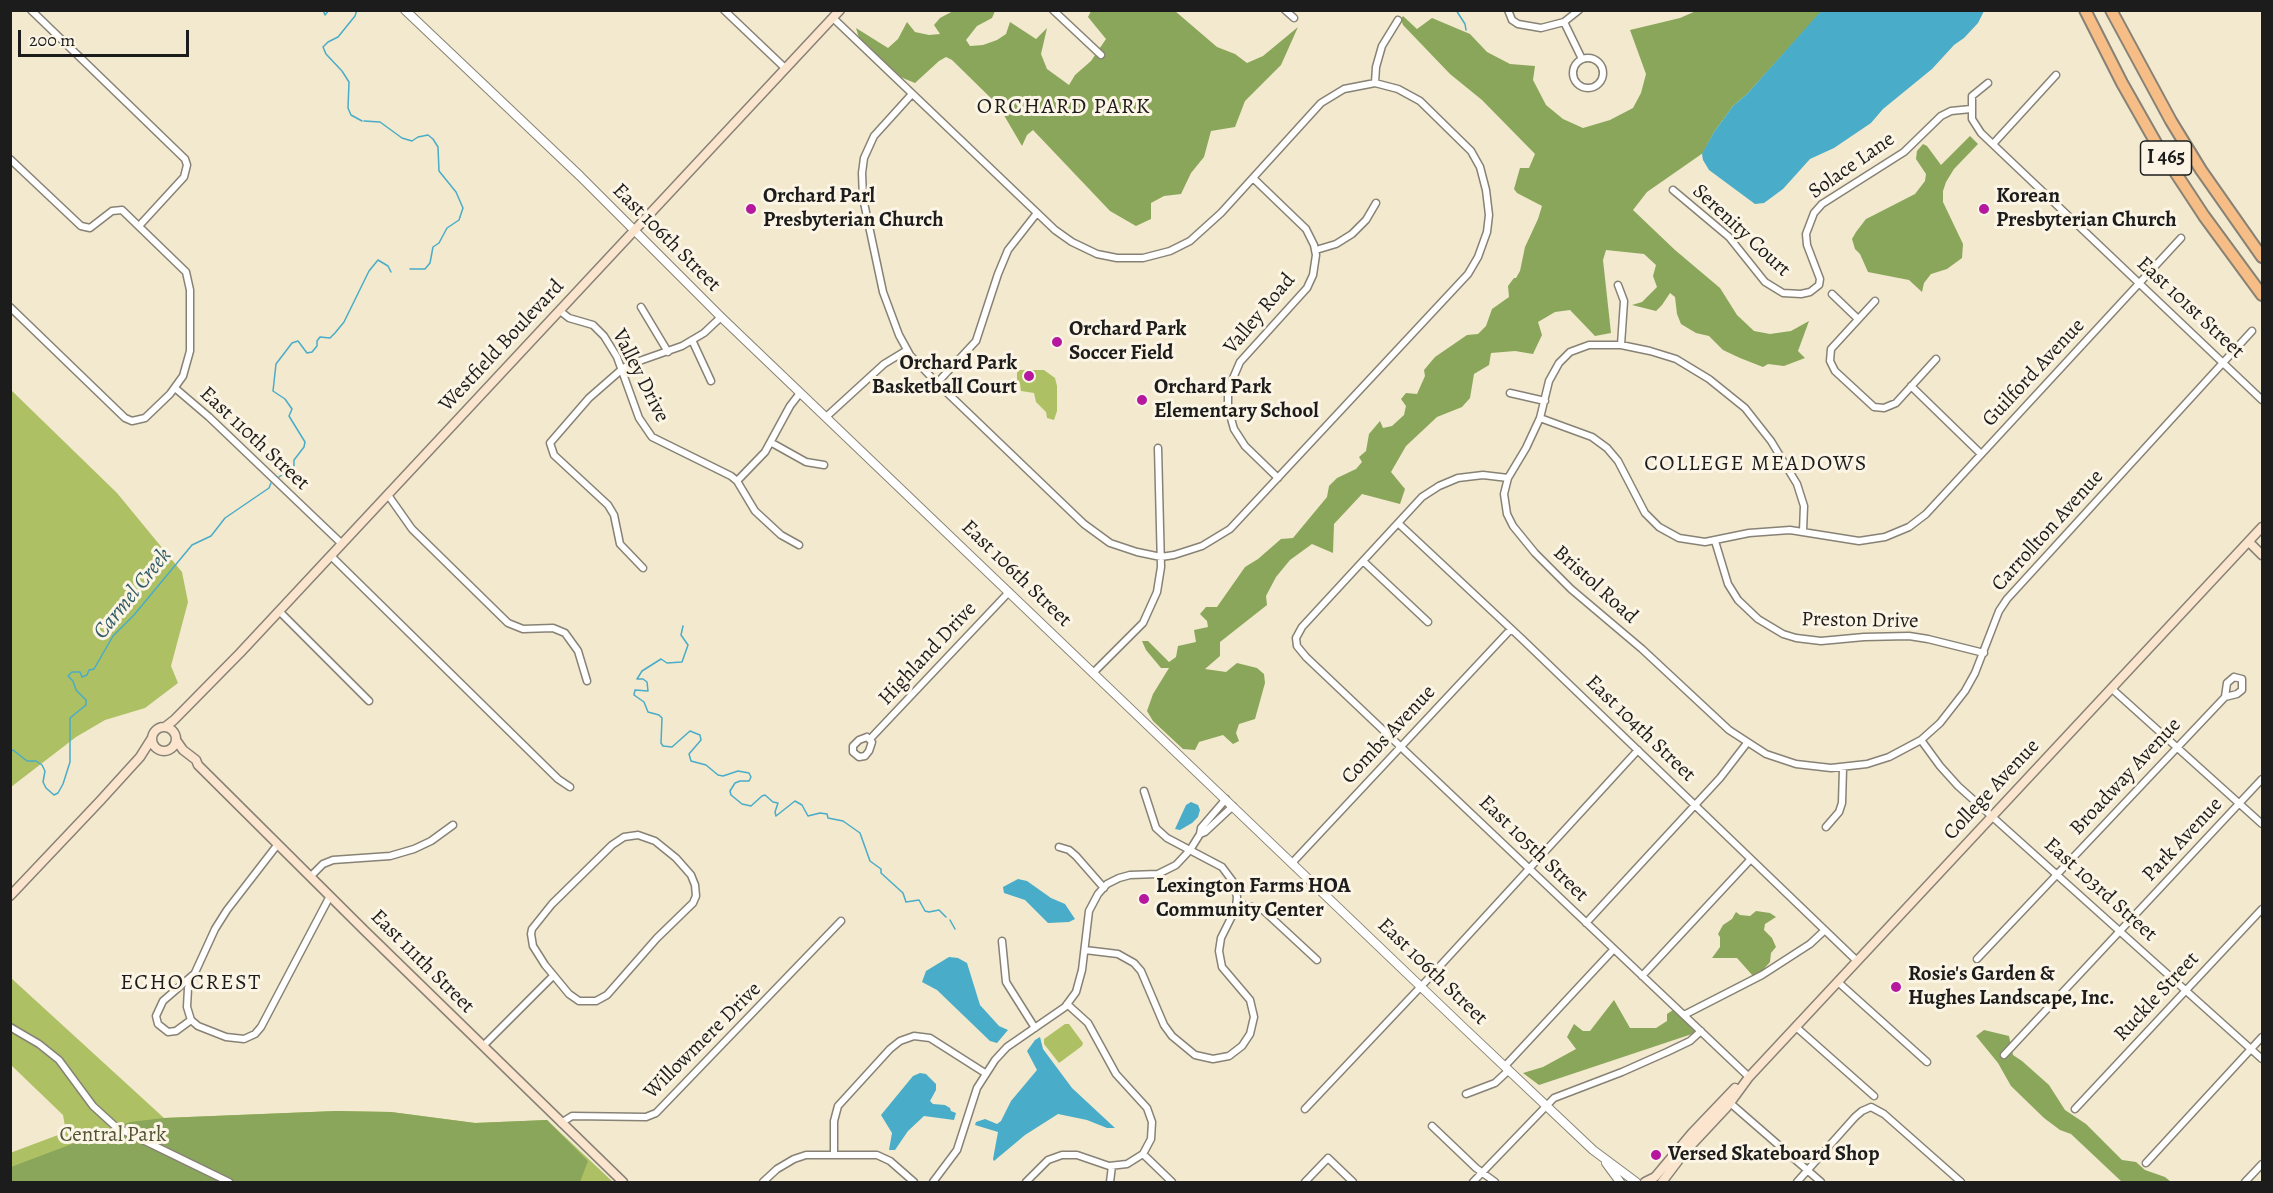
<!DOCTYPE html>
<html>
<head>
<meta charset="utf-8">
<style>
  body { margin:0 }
  #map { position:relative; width:2273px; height:1193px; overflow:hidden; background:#f2e9ce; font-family:Alegreya,serif }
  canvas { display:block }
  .frame { position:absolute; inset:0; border:12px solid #1c1c1c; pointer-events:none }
  .scale { position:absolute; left:18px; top:30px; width:171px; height:27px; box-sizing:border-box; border:3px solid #1c1c1c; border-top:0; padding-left:8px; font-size:18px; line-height:21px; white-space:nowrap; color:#1c1c1c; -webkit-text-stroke:4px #fcf5e5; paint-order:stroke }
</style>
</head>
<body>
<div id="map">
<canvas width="2273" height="1193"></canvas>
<div class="frame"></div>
<div class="scale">200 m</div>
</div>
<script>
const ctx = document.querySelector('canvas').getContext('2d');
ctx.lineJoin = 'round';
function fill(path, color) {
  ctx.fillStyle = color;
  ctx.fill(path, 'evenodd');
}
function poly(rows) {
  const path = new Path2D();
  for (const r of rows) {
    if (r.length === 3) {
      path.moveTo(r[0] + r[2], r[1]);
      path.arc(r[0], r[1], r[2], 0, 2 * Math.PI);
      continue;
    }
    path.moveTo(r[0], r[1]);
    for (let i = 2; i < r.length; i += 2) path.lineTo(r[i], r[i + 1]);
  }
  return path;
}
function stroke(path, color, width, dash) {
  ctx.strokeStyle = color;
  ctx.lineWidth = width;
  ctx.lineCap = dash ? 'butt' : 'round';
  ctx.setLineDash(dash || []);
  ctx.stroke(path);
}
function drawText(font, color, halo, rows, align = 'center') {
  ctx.font = font + ' Alegreya,serif';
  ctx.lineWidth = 6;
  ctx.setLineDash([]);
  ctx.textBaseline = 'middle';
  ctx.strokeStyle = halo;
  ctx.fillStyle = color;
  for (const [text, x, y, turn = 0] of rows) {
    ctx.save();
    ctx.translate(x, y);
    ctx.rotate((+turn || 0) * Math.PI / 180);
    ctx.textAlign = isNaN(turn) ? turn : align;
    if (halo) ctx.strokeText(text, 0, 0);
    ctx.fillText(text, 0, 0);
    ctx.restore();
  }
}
const green = poly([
  [1017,370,1044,370,1055,378,1057,386,1057,411,1054,420,1047,418,1046,412,1036,402,1034,393,1021,391,1020,384,1017,383],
  [11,390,117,493,182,572,188,602,171,666,178,683,145,708,105,720,76,737,11,787],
  [11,978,164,1118,336,1111,391,1112,475,1123,547,1120,613,1182,11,1182,10,1153,66,1132,63,1115,11,1065],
  [1065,1024,1069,1024,1083,1043,1082,1046,1059,1063,1044,1044,1044,1039]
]);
const forest = poly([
  [955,10,995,11,992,18,977,26,966,40,970,46,983,45,997,40,1006,34,1010,22,1036,39,1047,28,1041,54,1047,69,1069,85,1075,75,1091,61,1106,39,1088,17,1091,11,1175,11,1217,47,1235,54,1247,63,1263,56,1298,27,1281,65,1245,101,1235,127,1211,131,1204,157,1191,173,1181,194,1164,196,1151,203,1151,219,1136,226,1110,211,1033,130,1027,135,1022,146,998,105,952,60,946,57,939,61,915,83,898,76,859,38,856,28,888,48,898,39,907,22,915,32,929,35,940,34,934,25,940,18],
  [1696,11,1822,11,1747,94,1733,106,1714,132,1703,153,1647,192,1633,210,1675,250,1720,288,1737,315,1754,331,1770,334,1791,331,1809,321,1798,351,1805,358,1784,366,1768,364,1763,367,1740,358,1723,350,1709,336,1696,333,1681,324,1677,314,1675,297,1670,293,1662,305,1656,311,1632,305,1642,302,1657,287,1653,276,1656,265,1644,254,1606,250,1603,260,1611,333,1595,336,1570,310,1555,312,1538,322,1542,335,1533,354,1515,351,1491,353,1489,365,1474,374,1470,398,1462,407,1437,417,1406,446,1391,472,1405,489,1400,504,1362,494,1334,524,1333,553,1312,544,1290,560,1276,577,1266,596,1267,605,1220,642,1220,656,1205,669,1226,672,1237,663,1257,668,1264,674,1265,683,1255,719,1239,724,1236,733,1239,741,1233,744,1223,735,1199,742,1195,750,1183,749,1153,721,1147,711,1153,694,1169,668,1161,668,1146,650,1142,641,1148,641,1169,662,1176,657,1178,646,1196,642,1194,630,1208,627,1207,621,1200,614,1206,607,1217,607,1245,567,1258,559,1281,539,1293,538,1327,497,1329,486,1337,478,1356,469,1362,462,1359,457,1366,451,1369,434,1380,421,1383,428,1392,426,1404,415,1406,406,1401,399,1406,393,1417,394,1425,376,1424,370,1435,357,1467,335,1478,334,1486,326,1492,309,1509,297,1508,286,1514,278,1516,278,1520,271,1525,247,1538,219,1542,206,1517,193,1514,189,1520,168,1529,168,1535,154,1482,100,1450,74,1403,25,1401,19,1403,16,1417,29,1432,18,1470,34,1487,52,1510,64,1535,66,1533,80,1546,105,1563,119,1583,128,1610,120,1633,108,1641,93,1646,74,1630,30,1680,18],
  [1970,136,1978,144,1954,169,1946,182,1943,191,1943,202,1963,244,1962,258,1947,269,1931,274,1924,283,1922,292,1909,280,1868,272,1860,254,1855,249,1852,239,1856,232,1866,219,1874,215,1915,194,1925,181,1926,174,1916,159,1917,151,1923,144,1927,146,1941,165],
  [1756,911,1770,913,1776,917,1765,924,1764,930,1772,938,1776,947,1771,953,1770,962,1763,970,1753,976,1737,958,1712,958,1720,947,1720,937,1718,934,1723,925,1732,919,1736,912,1740,915,1750,916],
  [1614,1000,1630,1028,1656,1028,1667,1021,1667,1014,1673,1010,1698,1032,1539,1085,1523,1073,1543,1067,1576,1049,1567,1037,1574,1024,1583,1031,1590,1031],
  [1984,1030,2009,1036,2013,1055,2022,1061,2049,1085,2065,1110,2086,1124,2122,1160,2136,1162,2145,1170,2165,1177,2171,1182,2122,1182,2071,1134,2060,1130,2044,1118,2011,1086,1998,1063,1976,1036],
  [336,1111,391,1112,475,1123,547,1120,588,1161,580,1182,11,1182,11,1167,130,1122,164,1118]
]);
const water = poly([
  [1822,10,1984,11,1978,23,1964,38,1954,45,1932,69,1883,109,1871,123,1834,148,1810,159,1783,189,1764,203,1755,204,1709,170,1703,160,1702,154,1714,132,1733,106,1747,94],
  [1191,802,1198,805,1200,810,1198,817,1192,823,1180,830,1175,829,1186,805],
  [1018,879,1027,881,1051,898,1065,904,1075,919,1069,922,1048,923,1025,900,1004,893,1003,887],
  [949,957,958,958,967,963,980,1005,999,1026,1008,1030,997,1043,990,1041,937,990,922,982,926,971],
  [1040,1037,1043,1049,1072,1088,1115,1128,1107,1128,1087,1120,1058,1114,1025,1135,994,1161,993,1159,998,1132,975,1125,976,1122,985,1119,997,1124,1001,1121,1011,1101,1037,1070,1027,1051,1035,1040],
  [920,1073,926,1074,936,1084,936,1090,930,1101,933,1104,945,1105,950,1108,951,1111,956,1113,954,1120,924,1116,908,1131,895,1150,889,1150,892,1133,881,1115,913,1076]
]);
const stream = poly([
  [323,10,325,15,329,10],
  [1456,10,1465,24,1466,30],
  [341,70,326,54,323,47,328,42,338,37,355,16,357,10],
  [342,71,349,82,348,108,351,115,362,121],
  [364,121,380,122,402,138,412,141,418,137,428,135,433,139,438,147,439,171,456,192,463,208,459,220,447,228,439,243,433,247,430,263,425,269,410,269],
  [279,477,294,466,294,460,304,447,305,442,289,416,292,409,285,399,273,391,276,364,292,343,298,341,307,353,312,352,317,346,317,341,320,337,330,338,335,333,344,322,369,271,378,260,388,266,391,272],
  [683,626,681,635,688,645,682,662,667,663,661,659,642,671,637,679,643,679,647,682,648,691,635,690,634,695,644,702,648,712,659,715,662,718,661,743,663,746,672,747,690,731,700,735,701,740,689,754,691,761,706,765,718,775,723,776,738,771,749,773,751,777,749,781,740,781,735,783,730,791,731,795,742,804,751,806,762,796,765,795,773,802,778,803,775,812,776,816,795,801,802,805,808,816,820,813,827,814,828,818,843,821,860,833,870,861,881,869,881,873,903,893,906,902,919,900,925,911,929,912,939,910,946,917],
  [10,751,13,750,27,761,36,761,42,765,45,771,43,782,46,788,54,795,58,793,63,784,70,762,70,718,86,705,86,700,76,690,73,681,68,676,72,672,80,672,82,677,87,675,89,670,94,669,113,636,134,615,192,545,211,536,225,518,269,488,271,483],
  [950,920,955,929]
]);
const minor = poly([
  [31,10,185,159,187,165,184,177,139,226],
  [724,10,786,69],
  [1053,10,1101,55],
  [1285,10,1294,18],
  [1508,10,1512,20,1518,24,1541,28,1564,22,1579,10],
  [833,18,1055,230,1072,242,1097,254,1117,258,1143,258,1170,251,1190,241,1221,213,1321,103,1344,89,1375,83,1398,89,1420,101,1471,151,1480,167,1486,190,1489,215,1487,232,1478,257,1468,274,1230,529,1202,546,1174,555,1161,557,1137,552,1110,543,1084,524,937,383,910,355,899,335,883,292,863,198,862,173,864,158,874,136,912,94],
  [1564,22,1582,59],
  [1588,73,15],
  [1375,83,1376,67,1382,46,1398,20],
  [1988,83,1972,96,1972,119,1981,133,2262,400],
  [1993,144,2056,75],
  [10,159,81,226,90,228,112,211,122,210,186,272,190,290,190,351,183,376,170,394,145,418,132,421,125,418,10,307],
  [1253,178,1306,229,1314,245,1316,255,1313,275,1307,288,1240,362,1228,390,1228,408,1234,429,1245,446,1278,478],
  [1673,190,1729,237,1765,282,1783,293,1801,294,1810,292,1819,285,1820,279,1807,245,1806,234,1814,213,1822,204,1904,152,1941,116,1951,111,1971,109],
  [1316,250,1336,244,1352,234,1366,220,1376,203],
  [1618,285,1624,301,1621,345],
  [1832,294,1858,319],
  [1875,301,1831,349,1830,361,1835,371,1874,407,1884,408,1896,403,1936,359],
  [641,307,668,352],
  [560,311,569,318,593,325,604,336,617,357,639,418,652,437,731,476,737,481,755,511,781,535,799,545],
  [692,340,711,381],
  [937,383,976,341,998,274,1008,250,1037,213],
  [1911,386,1981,454],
  [175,388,209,417,342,544],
  [1510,393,1545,401],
  [826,417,884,364,907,350],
  [1540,418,1592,437,1607,448,1618,461,1645,513,1659,527,1679,538,1705,542,1749,533,1790,530,1859,541,1885,537,1909,527,1926,514,2181,238],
  [772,443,806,462,824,465],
  [1508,478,1483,475,1458,478,1439,486,1422,497,1302,627,1296,638,1297,646,1306,657,1749,1077],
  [737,481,765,452,790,406,800,393],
  [388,495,412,529,508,623,523,629,553,628,565,633,578,651,587,681],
  [1398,523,1522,639,1857,961],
  [1803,531,1804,506,1797,484,1771,441,1745,408,1709,379,1676,359,1650,351,1621,345,1589,345,1570,352,1559,363,1549,381,1540,418,1526,448,1508,478,1504,494,1507,514,1513,526,1535,553,1571,589,1642,649,1729,730,1766,754,1796,764,1831,768,1867,764,1889,757,1921,740,1940,723,1965,691,1975,673,1999,611,2007,599,2252,331],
  [1715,541,1728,584,1738,600,1758,619,1783,634,1796,638,1821,641,1864,637,1909,636,1928,639,1984,653],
  [331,556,558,779,570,787],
  [1363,561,1428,622],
  [643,568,620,544,614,515,608,505,554,455,550,443,589,398,621,370,628,365,682,346,704,333,721,317],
  [279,611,369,701],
  [1093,673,1143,623,1157,592,1161,567,1158,448],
  [2234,677,2242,679,2242,690,2237,694,2225,697,2227,683,2234,677],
  [2111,688,2262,824],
  [867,737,872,742,869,751,865,756,859,757,853,752,853,746,859,740,867,737],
  [870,739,1009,592],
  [1921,740,1940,766,1958,786,2262,1059],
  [1826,827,1839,812,1842,803,1843,768],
  [1200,834,1205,832,1233,806],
  [638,835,655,841,676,858,691,875,695,885,696,896,693,903,657,938,607,995,596,1001,579,1001,569,994,545,965,533,946,531,934,532,929,552,904,612,845,624,837,638,835],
  [1059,847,1069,850,1076,856,1104,888],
  [1292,863,1511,629],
  [311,876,323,864,333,860,390,856,414,849,431,841,453,825],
  [1237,903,1263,910,1317,960],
  [1586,923,1720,778,1747,743],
  [1002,941,1006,982,1035,1028],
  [1085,950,1118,954,1134,963,1141,971,1164,1025,1172,1036,1195,1055,1213,1059,1229,1056,1242,1046,1250,1034,1254,1017,1250,1000,1222,967,1219,951,1221,938,1236,908,1237,897,1234,883,1222,867,1167,838,1156,828,1144,791],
  [1977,959,2225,697],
  [1642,976,1750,860],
  [1838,982,1927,1062],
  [1684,1015,1762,975,1810,944,1825,930],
  [191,1020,198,1026,226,1037,244,1039,255,1034,261,1027,330,896],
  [191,1020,187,1007,188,988,215,929,227,910,278,844],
  [191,1020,176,1031,168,1032,158,1024,156,1016,163,1001,193,975],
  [10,1027,39,1044,59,1060,93,1106,116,1127,229,1182],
  [1796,1027,1874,1096],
  [483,1046,553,976],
  [2004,1055,2262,779],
  [1505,1066,1614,949],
  [1466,1094,1495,1083,1509,1070],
  [1729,1102,1821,1182],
  [1305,1109,1428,979,1638,750],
  [2075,1109,2262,909],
  [561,1123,572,1116,646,1117,656,1113,841,921],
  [1432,1126,1476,1168,1495,1182],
  [1143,1154,1172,1182],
  [834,1155,834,1121,838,1106,890,1049,900,1041,914,1036,930,1038,985,1073],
  [2146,1163,2262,1037],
  [763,1182,777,1169,794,1159,806,1155,877,1155,890,1161,914,1182],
  [933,1182,957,1150,977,1088,995,1060,1007,1047,1065,1007,1076,992,1082,970,1089,911,1098,894,1107,884,1119,878,1130,875,1158,874,1176,865,1190,850,1200,834,1201,828,1226,799],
  [1026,1182,1048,1160,1062,1155,1077,1155,1109,1166,1127,1164,1143,1154,1151,1139,1152,1122,1147,1108,1116,1074,1088,1023,1067,1004],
  [1110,1182,1112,1166],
  [1305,1182,1328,1158,1353,1182],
  [1473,1182,1554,1098,1622,1072,1667,1052,1690,1041,1701,1031],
  [1797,1182,1855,1117,1862,1111,1871,1107,1884,1114,1961,1182],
  [2245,1182,2262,1164]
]);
const tertiary = poly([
  [405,10,580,176,721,317,1464,1028,1593,1150,1636,1182],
  [1606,1163,1620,1182]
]);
const secondary = poly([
  [2249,542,2262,555],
  [165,727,174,720,240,653,840,10],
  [164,739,12],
  [176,740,183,750,196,760,198,765,364,930,623,1182],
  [10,896,100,801,140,757,152,738],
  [1645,1182,1655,1177,1692,1133,1735,1088],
  [1662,1182,1684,1153,1727,1107,1749,1077,2262,527]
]);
const motorway = poly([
  [2085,10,2122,83,2156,143,2204,216,2262,295],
  [2111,10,2171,121,2201,170,2262,257]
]);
const markers = [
  [751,209,6,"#b5179e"],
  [1984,209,6,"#b5179e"],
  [1057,342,6,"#b5179e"],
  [1029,376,6,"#b5179e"],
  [1142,400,6,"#b5179e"],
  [1144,899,6,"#b5179e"],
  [1896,987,6,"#b5179e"],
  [1656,1155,6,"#b5179e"]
];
const shields = [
  [2166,158,51]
];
const shieldNames = [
  ["I 465",2166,158]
];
const streetNames = [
  ["Solace Lane",1852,166,-35],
  ["Serenity Court",1741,231,43],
  ["East 106th Street",666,238,45],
  ["East 101st Street",2190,308,43],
  ["Valley Road",1260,314,-50],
  ["Westfield Boulevard",502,346,-47],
  ["Guilford Avenue",2034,373,-47],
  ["Valley Drive",640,376,63],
  ["East 110th Street",254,439,43],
  ["Carrollton Avenue",2048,531,-48],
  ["East 106th Street",1016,574,44],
  ["Bristol Road",1595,585,42],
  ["Preston Drive",1860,621,1],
  ["Highland Drive",928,654,-47],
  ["East 104th Street",1640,729,44],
  ["Combs Avenue",1389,735,-47],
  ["Broadway Avenue",2126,777,-47],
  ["College Avenue",1992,790,-47],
  ["Park Avenue",2183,840,-47],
  ["East 105th Street",1533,849,44],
  ["East 103rd Street",2100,890,42],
  ["East 111th Street",422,962,45],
  ["East 106th Street",1432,972,44],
  ["Ruckle Street",2157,997,-47],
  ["Willowmere Drive",703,1041,-45]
];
const poiNames = [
  ["Orchard Parl",763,197],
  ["Presbyterian Church",763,221],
  ["Korean",1996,197],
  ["Presbyterian Church",1996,221],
  ["Orchard Park",1069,330],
  ["Soccer Field",1069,354],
  ["Orchard Park",1017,364,"right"],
  ["Basketball Court",1017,388,"right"],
  ["Orchard Park",1154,388],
  ["Elementary School",1154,412],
  ["Lexington Farms HOA",1156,887],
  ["Community Center",1156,911],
  ["Rosie's Garden &",1908,975],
  ["Hughes Landscape, Inc.",1908,999],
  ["Versed Skateboard Shop",1668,1155]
];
const parkNames = [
  ["Central Park",113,1136]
];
const neighbourhoodNames = [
  ["ORCHARD PARK",1064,108],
  ["COLLEGE MEADOWS",1756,465],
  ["ECHO CREST",191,984]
];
const waterNames = [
  ["Carmel Creek",133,594,-51]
];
fill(green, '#aec064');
fill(forest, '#8aa65a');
fill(water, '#49acc8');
stroke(stream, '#49acc8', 1.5);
stroke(minor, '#878275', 9);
stroke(tertiary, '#878275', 10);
stroke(secondary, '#878275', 11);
stroke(motorway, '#878275', 14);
stroke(minor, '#fff', 6);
stroke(tertiary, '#fff', 8);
stroke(secondary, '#fbe5cf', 8);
stroke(motorway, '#f6be86', 10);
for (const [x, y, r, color] of markers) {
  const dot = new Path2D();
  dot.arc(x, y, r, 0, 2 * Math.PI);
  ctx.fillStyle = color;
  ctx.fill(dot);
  stroke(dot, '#fcf5e5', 2);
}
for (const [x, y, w] of shields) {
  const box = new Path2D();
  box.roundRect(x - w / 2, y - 17, w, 34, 4.5);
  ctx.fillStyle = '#fcf5e5';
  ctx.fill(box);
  stroke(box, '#1c1c1c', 1.5);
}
drawText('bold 20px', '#1c1c1c', null, shieldNames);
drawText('21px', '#1c1c1c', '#fcf5e5', streetNames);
drawText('bold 21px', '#1c1c1c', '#fcf5e5', poiNames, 'left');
drawText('21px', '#4f5535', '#fcf5e5', parkNames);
ctx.letterSpacing = '1.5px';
drawText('22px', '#1c1c1c', '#fcf5e5', neighbourhoodNames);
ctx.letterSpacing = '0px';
drawText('italic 22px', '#305d69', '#fcf5e5', waterNames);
</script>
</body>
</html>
